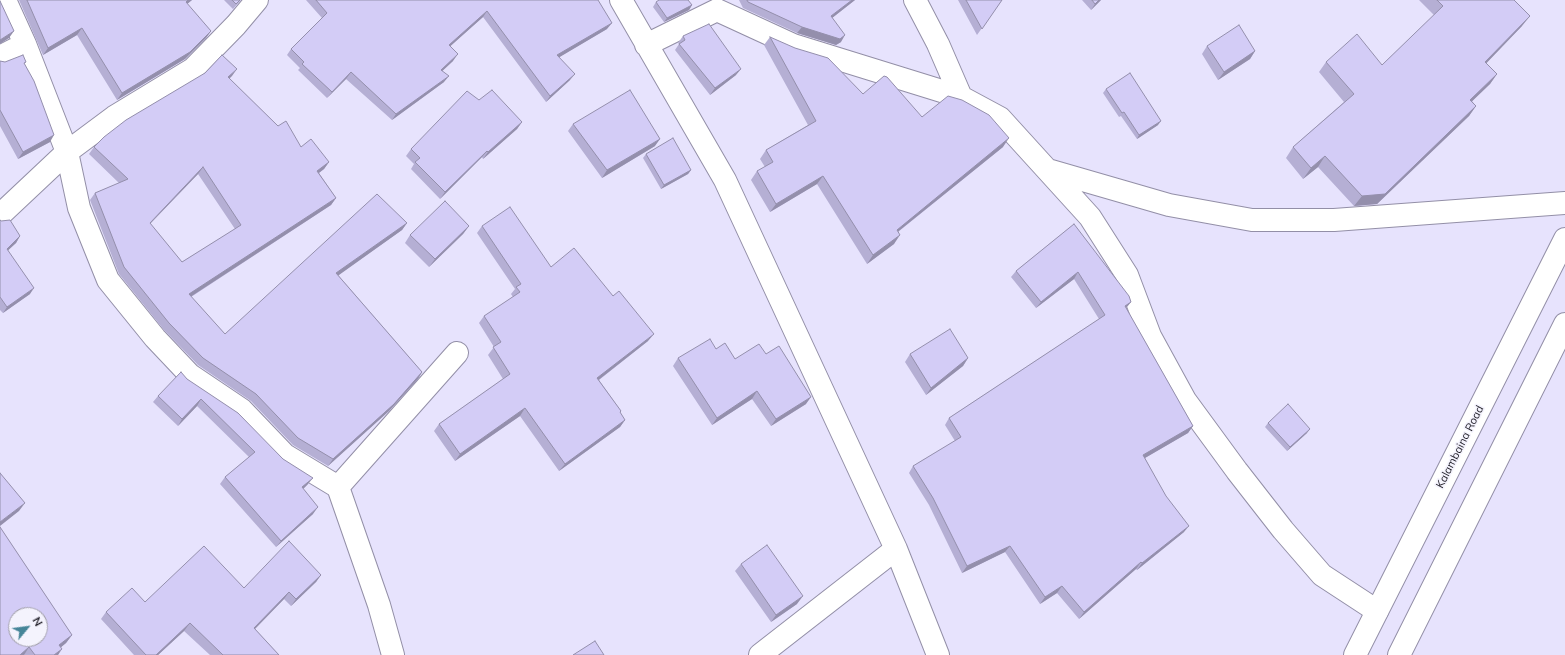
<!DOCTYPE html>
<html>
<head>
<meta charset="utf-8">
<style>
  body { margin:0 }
  #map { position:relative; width:1565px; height:655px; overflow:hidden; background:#e7e3fd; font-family:Mulish,sans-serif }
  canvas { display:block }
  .north { position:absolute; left:8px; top:607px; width:40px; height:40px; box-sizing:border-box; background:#f4f3fd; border:1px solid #9f9da7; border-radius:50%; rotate:61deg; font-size:11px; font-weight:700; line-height:16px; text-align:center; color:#1f1d26 }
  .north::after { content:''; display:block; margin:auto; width:14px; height:18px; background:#458598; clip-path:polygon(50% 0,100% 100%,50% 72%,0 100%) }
</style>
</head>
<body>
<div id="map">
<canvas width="1565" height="655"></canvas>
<div class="north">N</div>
</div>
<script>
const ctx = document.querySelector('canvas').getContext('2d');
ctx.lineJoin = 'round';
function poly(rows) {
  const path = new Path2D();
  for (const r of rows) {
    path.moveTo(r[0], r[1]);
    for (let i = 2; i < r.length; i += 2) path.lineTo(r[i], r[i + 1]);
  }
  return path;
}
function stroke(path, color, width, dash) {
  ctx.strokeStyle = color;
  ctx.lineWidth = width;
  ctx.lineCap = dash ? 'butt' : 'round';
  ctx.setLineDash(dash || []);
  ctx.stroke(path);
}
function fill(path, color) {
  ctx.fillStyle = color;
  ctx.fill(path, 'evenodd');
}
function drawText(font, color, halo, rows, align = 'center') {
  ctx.font = font + ' Mulish,sans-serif';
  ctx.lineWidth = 3;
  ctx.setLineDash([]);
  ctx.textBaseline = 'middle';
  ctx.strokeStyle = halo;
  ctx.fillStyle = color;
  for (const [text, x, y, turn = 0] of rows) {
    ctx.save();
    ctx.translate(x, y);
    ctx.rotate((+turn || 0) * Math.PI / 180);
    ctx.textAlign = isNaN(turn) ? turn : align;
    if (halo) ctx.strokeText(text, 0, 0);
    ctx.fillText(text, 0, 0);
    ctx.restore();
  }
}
const minor = poly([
  [5,0,25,44,67,152,79,208,108,280,155,338,190,375,242,410,285,455,338,487,379,605,393,655],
  [621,0,725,180,896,549,938,655],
  [915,0,938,44,961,97],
  [646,45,717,10,793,45,961,97,1000,118,1090,217,1127,275,1150,336,1185,400,1237,471,1283,530,1322,575,1377,611],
  [0,57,25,44],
  [1048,170,1169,205,1252,220,1334,220,1565,203],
  [0,215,67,152,114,117,193,69,236,25,257,0],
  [338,487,457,353],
  [760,655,896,549]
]);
const major = poly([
  [1355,655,1565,239],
  [1399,655,1565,324]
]);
const wall = poly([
  [19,0,192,0,187,4,211,31,206,38,185,59,117,100,77,35,43,55],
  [224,0,241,0,233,9],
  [306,0,598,0,607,29,559,57,570,80,546,102,483,17,450,46,453,61,442,71,444,82,392,120,346,79,327,98,298,70,300,68,287,55,291,49,322,18],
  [739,0,855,0,832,18,841,42,836,45,797,33,743,8],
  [958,0,1002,0,977,35],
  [1082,0,1101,0,1091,10],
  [1419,0,1514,0,1522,26,1486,63,1497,74,1490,84,1472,101,1476,106,1469,116,1377,204,1354,206,1318,167,1303,179,1286,158,1293,147,1344,102,1319,72,1326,62,1382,65,1434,15],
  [656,2,692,5,689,10,664,22,653,7],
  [683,36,736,75,710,95,675,50,679,44,678,43],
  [770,37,863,94,1003,147,898,232,894,244,867,264,817,184,770,212,751,180,757,171,765,167,760,159,766,150,808,125,764,45],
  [1207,46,1255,51,1250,59,1218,80,1202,54],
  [0,61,5,62,26,62,24,64,50,142,18,159,0,126],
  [232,76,229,78,278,126,301,147,329,162,324,169,319,173,336,198,331,205,191,297,225,334,407,223,402,230,338,275,422,372,418,379,389,411,328,466,293,445,251,401,198,365,164,330,119,274,90,200,95,193,119,183,89,154,94,147],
  [198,174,235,229,182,262,150,224],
  [1106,89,1158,125,1137,139,1121,116,1119,117,1103,93],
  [479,100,522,122,517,129,483,159,482,157,440,199,411,169,414,164,406,156,411,149],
  [573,124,655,146,602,178,568,131],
  [646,154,691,170,688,174,661,189,643,158],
  [0,220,20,236,16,243,8,250,30,294,3,313,0,310],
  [1074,224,1131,302,1126,308,1193,426,1188,433,1145,458,1184,532,1137,570,1136,569,1079,619,1057,593,1040,604,1005,552,962,573,929,505,909,473,913,466,955,441,945,425,949,418,1099,319,1074,279,1036,308,1011,277,1016,271],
  [469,226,463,234,429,267,405,243,410,235],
  [482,226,551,267,648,341,599,380,621,411,620,413,625,420,620,427,559,471,520,416,455,461,434,431,439,424,503,379,488,355,494,347,479,323,484,316,513,297,511,294,515,289,477,233],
  [766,354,806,404,771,426,752,399,712,425,673,366,678,358,735,359],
  [910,354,968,358,963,366,926,395,905,362],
  [187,379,283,459,308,484,303,489,313,514,276,547,220,484,225,477,249,457,197,406,178,426,153,402,158,396],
  [1268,423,1307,433,1287,451,1265,427],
  [741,564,797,604,771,622,735,571],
  [321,575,316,582,291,606,284,599,255,629,279,655,210,655,184,631,158,655,134,655,101,619,106,612,145,602,244,588],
  [72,635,66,643,61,647,58,655,0,655]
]);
const shadedWall = poly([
  [188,0,192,0,181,9,186,2],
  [852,0,855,0,827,22,831,16],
  [1099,0,1101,0,1091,10,1095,4],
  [692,5,689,10,664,22,667,18],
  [487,11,483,17,445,51,449,45],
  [1530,16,1522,26,1478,72,1485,62],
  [612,23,607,29,553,61,557,55],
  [802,27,845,35,841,42,836,45,797,33],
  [82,28,77,35,43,55,48,48],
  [14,31,9,38,0,44,0,40],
  [211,31,206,38,185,59,117,100,122,93],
  [1255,51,1250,59,1218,80,1224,72],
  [458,54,453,61,437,76,441,70],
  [237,69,232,76,224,84,228,77],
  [741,69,736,75,710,95,715,88],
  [351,72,346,79,327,98,332,92],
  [575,74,570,80,546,102,550,96],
  [1497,74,1490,84,1463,110,1470,100],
  [449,76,444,82,392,120,396,114],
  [1476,106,1469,116,1377,204,1354,206,1362,196],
  [1161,121,1158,125,1137,139,1139,135],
  [522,122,517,129,483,159,488,152],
  [54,135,50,142,18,159,23,152],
  [1009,138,1003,147,890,238,897,230],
  [660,139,655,146,602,178,607,170],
  [487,151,482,157,440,199,445,192],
  [1325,156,1318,167,1303,179,1311,168],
  [329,162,324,169,312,178,317,171],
  [203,167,198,174,145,229,150,223],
  [691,170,688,174,661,189,664,185],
  [823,176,817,184,770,212,776,204],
  [336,198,331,205,184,301,189,294],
  [407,223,402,230,332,280,336,273],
  [469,226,463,234,429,267,435,259],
  [900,235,894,244,867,264,873,255],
  [20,236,16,243,2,256,7,249],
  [1078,272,1074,279,1036,308,1041,302],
  [34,288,30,294,3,313,7,307],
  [1131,302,1126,308,1125,306],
  [654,334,648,341,592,385,597,378],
  [968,358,963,366,926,395,931,388],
  [422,372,418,379,389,411,328,466,333,459],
  [757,391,752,399,712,425,717,418],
  [811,397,806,404,771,426,776,419],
  [201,399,197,406,178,426,182,419],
  [525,408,520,416,455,461,460,454],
  [625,420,620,427,559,471,565,464],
  [1193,426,1188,433,1138,462,1143,455],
  [1310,429,1307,433,1287,451,1290,447],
  [313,478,308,484,298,494,302,487],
  [25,503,19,511,0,526,0,522],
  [318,507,313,514,276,547,281,541],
  [1189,526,1184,532,1137,570,1142,563],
  [1010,546,1005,552,962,573,967,566],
  [1141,562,1136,569,1079,619,1084,612],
  [321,575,316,582,291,606,296,599],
  [1062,586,1057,593,1040,604,1045,597],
  [289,592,284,599,249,635,254,628],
  [803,596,797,604,771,622,776,615],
  [190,623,184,631,158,655,156,655],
  [72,635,66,643,53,654,59,645],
  [29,647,24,655,20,655],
  [62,649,58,655,54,655]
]);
const building = poly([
  [27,0,188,0,186,2,211,31,190,52,122,93,82,28,48,48,27,0],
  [232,0,240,0,236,4,232,0],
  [316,0,598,0,612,23,557,55,575,74,550,96,487,11,449,45,458,54,441,70,449,76,396,114,351,72,332,92,302,64,304,62,291,49,327,13,316,0],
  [659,0,688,0,692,5,667,18,656,2,659,0],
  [747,0,852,0,831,16,845,35,840,39,802,27,748,2,747,0],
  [966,0,1002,0,982,29,966,0],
  [1092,0,1099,0,1095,4,1092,0],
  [1437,0,1514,0,1530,16,1485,62,1497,74,1470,100,1476,106,1385,194,1362,196,1325,156,1311,168,1293,147,1354,94,1326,62,1357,34,1382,65,1443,6,1437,0],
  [0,1,14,31,0,40,0,1],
  [709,24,741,69,715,88,679,44,685,40,683,36,709,24],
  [1239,25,1255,51,1224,72,1207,46,1239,25],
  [770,37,795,48,828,58,863,94,884,76,887,77,922,117,948,96,962,100,989,115,1009,138,897,230,900,235,873,255,823,176,776,204,757,171,773,162,766,150,816,121,770,37],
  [23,55,26,62,24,63,34,81,54,135,23,152,0,110,0,61,5,62,23,55],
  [222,55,237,69,228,77,278,126,286,121,301,147,311,139,329,162,317,171,336,198,189,294,225,334,377,194,407,223,336,273,422,372,394,404,333,459,298,438,256,394,203,358,169,323,124,267,95,193,128,179,94,147,104,137,126,120,205,73,222,55],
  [203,167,241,225,182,262,150,223,203,167],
  [1130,73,1161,121,1139,135,1124,112,1122,113,1106,89,1130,73],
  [492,90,522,122,488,152,487,151,445,192,415,162,420,158,411,149,467,91,479,100,492,90],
  [630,90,660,139,607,170,573,124,630,90],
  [673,138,691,170,664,185,646,154,673,138],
  [445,201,469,226,435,259,410,235,445,201],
  [510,207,551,267,574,248,613,296,619,291,654,334,597,378,621,411,620,412,625,420,565,464,525,408,460,454,439,424,510,374,493,347,501,342,484,316,520,292,516,287,521,284,482,226,510,207],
  [0,220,1,221,10,220,20,236,7,249,34,288,7,307,0,297,0,220],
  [1074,224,1129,296,1131,302,1125,306,1193,426,1143,455,1166,496,1189,526,1142,563,1141,562,1084,612,1062,586,1045,597,1010,546,967,566,933,498,913,466,961,437,949,418,1105,315,1078,272,1041,302,1016,271,1074,224],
  [950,329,968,358,931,388,910,354,950,329],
  [710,339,716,349,725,343,735,359,759,344,766,354,779,346,811,397,776,419,757,391,717,418,678,358,710,339],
  [181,372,187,379,238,413,283,459,313,478,302,487,318,507,281,541,225,477,255,452,201,399,182,419,158,396,181,372],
  [1288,404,1310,429,1290,447,1268,423,1288,404],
  [0,473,25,503,0,522,0,473],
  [0,527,72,635,59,645,62,649,54,655,35,655,29,647,20,655,0,655,0,527],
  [16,615,40,615,40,639,16,639,16,615],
  [289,541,321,575,296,599,289,592,254,628,279,655,223,655,190,623,156,655,146,655,106,612,132,588,145,602,204,546,244,588,289,541],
  [767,545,803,596,776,615,741,564,767,545],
  [595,641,604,655,573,655,595,641]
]);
const streetNames = [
  ["Kalambaina Road",1460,447,-63]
];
stroke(minor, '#938fa7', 24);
stroke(major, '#938fa7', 24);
stroke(minor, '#fff', 22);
stroke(major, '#fff', 22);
fill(wall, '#b5afd4');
fill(shadedWall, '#948fac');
fill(building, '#d3ccf6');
stroke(building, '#948fac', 1);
drawText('11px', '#1f1d26', '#f4f3fd', streetNames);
</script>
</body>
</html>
